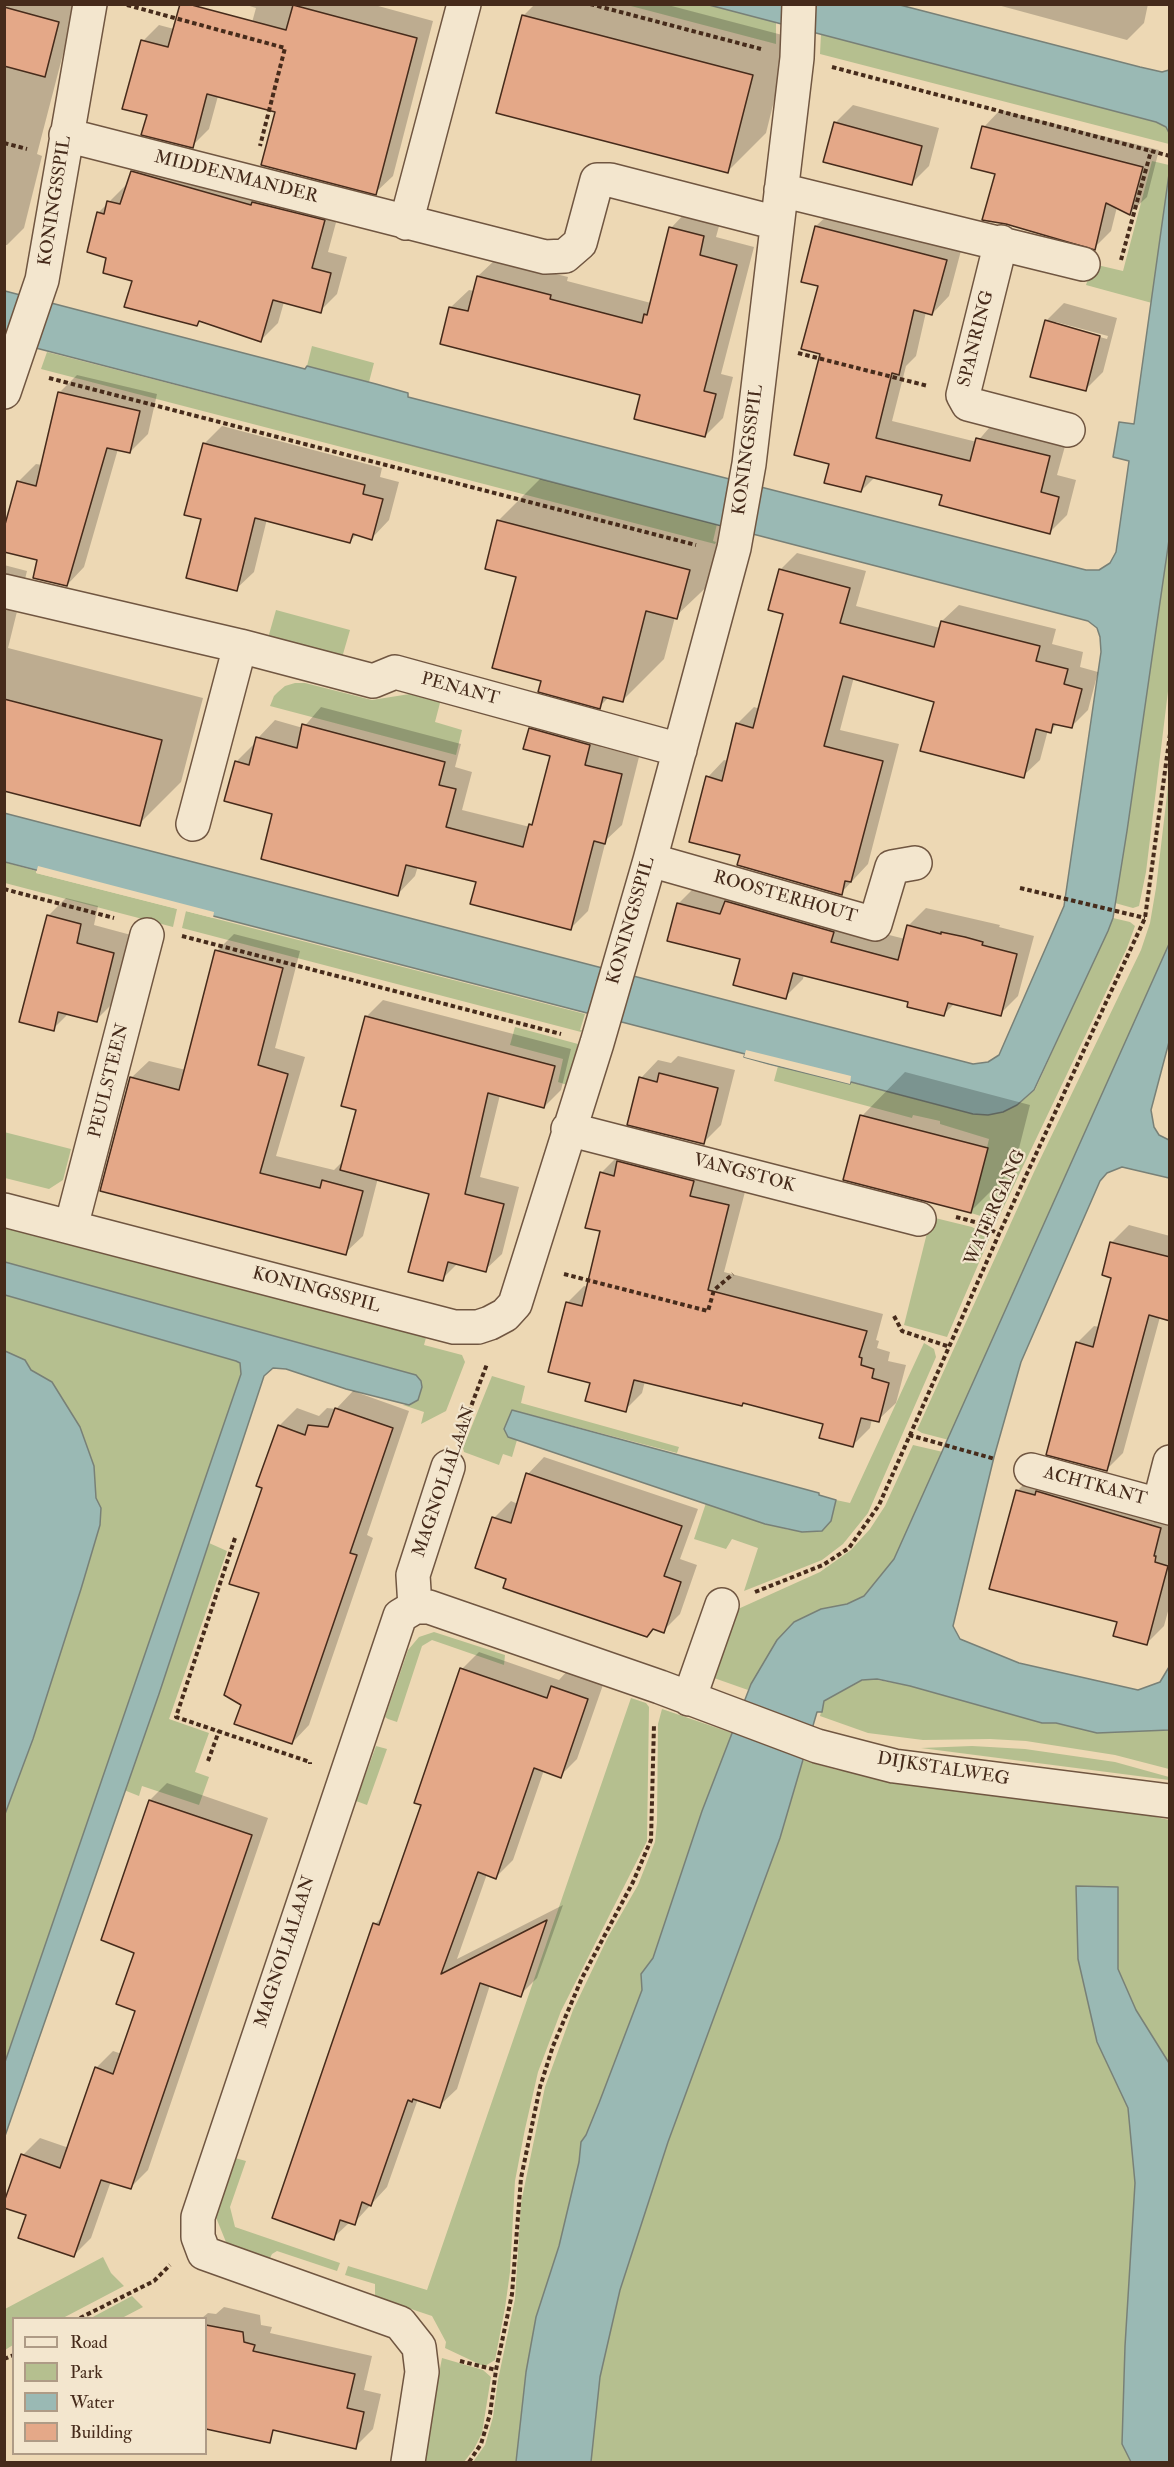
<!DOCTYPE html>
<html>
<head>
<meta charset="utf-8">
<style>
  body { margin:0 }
  #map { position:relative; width:1174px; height:2467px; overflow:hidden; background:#edd8b4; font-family:"IM FELL Double Pica",serif }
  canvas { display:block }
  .frame { position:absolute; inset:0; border:6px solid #462b1b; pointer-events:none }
  .legend { position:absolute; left:12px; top:2317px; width:195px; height:138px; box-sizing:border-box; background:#f3e6ce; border:2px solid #ae9b86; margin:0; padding:8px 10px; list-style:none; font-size:18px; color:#462b1b }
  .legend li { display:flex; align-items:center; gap:12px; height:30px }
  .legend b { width:30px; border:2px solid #ae9b86 }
</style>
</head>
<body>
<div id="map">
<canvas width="1174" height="2467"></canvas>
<div class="frame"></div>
<ul class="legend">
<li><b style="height:8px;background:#f3e6ce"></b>Road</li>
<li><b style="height:16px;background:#b5bf8f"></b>Park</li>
<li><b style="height:16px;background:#9ab9b4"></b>Water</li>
<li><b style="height:16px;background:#e4a888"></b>Building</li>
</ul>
</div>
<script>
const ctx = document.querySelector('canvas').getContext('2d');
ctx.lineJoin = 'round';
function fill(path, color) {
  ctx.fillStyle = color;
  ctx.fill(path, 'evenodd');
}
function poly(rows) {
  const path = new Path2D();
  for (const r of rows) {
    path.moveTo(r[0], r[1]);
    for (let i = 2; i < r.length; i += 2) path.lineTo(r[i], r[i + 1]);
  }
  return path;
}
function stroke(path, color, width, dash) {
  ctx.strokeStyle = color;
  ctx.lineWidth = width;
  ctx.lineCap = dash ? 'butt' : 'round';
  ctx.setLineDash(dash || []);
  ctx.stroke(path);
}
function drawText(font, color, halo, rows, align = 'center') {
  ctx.font = font + ' "IM FELL Double Pica",serif';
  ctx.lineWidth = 4.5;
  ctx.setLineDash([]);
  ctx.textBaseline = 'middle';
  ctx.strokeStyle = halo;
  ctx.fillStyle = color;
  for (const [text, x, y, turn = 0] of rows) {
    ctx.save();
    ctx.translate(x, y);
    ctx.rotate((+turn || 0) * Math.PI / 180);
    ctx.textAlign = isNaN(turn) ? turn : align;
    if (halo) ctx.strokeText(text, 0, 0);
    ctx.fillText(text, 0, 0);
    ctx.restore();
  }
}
const green = poly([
  [627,5,709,5,776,22,776,44],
  [821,34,1156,122,1166,127,1169,133,1169,144,820,54],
  [1152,161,1169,165,1169,174,1152,303,1086,285,1093,264,1123,271],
  [312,346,374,363,369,382,307,366],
  [47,352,717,524,713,541,716,542,715,544,41,369],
  [1169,533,1169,683,1146,872,1139,906,1133,908,1115,903],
  [276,610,350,630,341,661,268,638],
  [295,683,305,683,372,700,416,693,441,699,435,722,462,730,456,755,270,706,274,696,278,692,285,686],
  [1169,778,1169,944,949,1440,922,1433,917,1430,1034,1172,1141,950,1150,923,1156,888],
  [4,862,36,871,36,873,177,909,173,927,5,883],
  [186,911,585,1014,580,1030,582,1030,581,1032,182,928],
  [1113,918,1130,922,1135,926,1127,948,997,1221,971,1213,989,1139,940,1124,940,1121,913,1115,912,1118,774,1081,778,1066,849,1084,850,1082,973,1114,1017,1105,1035,1090],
  [515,1027,578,1044,567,1085,558,1082,563,1059,510,1045],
  [4,1132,71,1149,63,1180,49,1189,5,1178],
  [931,1217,972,1227,990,1237,947,1337,904,1325],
  [4,1226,427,1334,424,1345,462,1355,465,1362,446,1411,421,1424,424,1412,403,1405,408,1405,416,1375,5,1262],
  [5,1295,236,1361,240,1363,241,1374,5,2062,5,1814,33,1739,81,1589,100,1525,101,1508,96,1498,94,1466,80,1427,52,1382,31,1370,25,1360,5,1351],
  [924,1343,934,1349,936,1357,868,1513,843,1544,822,1560,744,1591,758,1548,732,1539,726,1549,694,1539,706,1503,789,1530,822,1531,831,1521,836,1500,850,1503],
  [492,1376,525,1386,521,1403,679,1447,677,1453,512,1410,508,1437,517,1440,512,1457,503,1454,499,1465,464,1452,463,1448],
  [913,1445,943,1452,894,1559,864,1596,847,1604,821,1609,751,1684,748,1690,714,1678,738,1609,820,1572,851,1550,870,1529,885,1506],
  [209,1543,227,1551,169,1719,209,1733,195,1772,209,1777,199,1805,142,1786,139,1796,124,1790,159,1694],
  [434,1632,505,1655,504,1665,432,1640,422,1646,397,1722,388,1719,385,1717,408,1650,419,1637],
  [867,1678,910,1686,1042,1723,1056,1723,1097,1733,1169,1730,1169,1769,1115,1755,1026,1741,990,1739,923,1740,868,1733,820,1716,824,1701],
  [631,1698,646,1703,649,1707,647,1841,561,2011,538,2072,525,2129,515,2181,510,2272,505,2308,495,2360,485,2366,481,2365,445,2348,446,2342,432,2316,375,2297,375,2284,345,2275,348,2266,427,2290],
  [662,1709,732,1733,702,1811,653,1958,641,1974,642,1990,599,2103,586,2135,581,2142,579,2162,559,2246,536,2317,526,2372,516,2462,473,2462,485,2445,493,2417,498,2380,515,2299,521,2203,545,2087,573,2010,608,1937,638,1885,655,1842,657,1822,658,1724],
  [376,1746,387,1749,367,1805,356,1801],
  [972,1746,1025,1749,1115,1762,1169,1777,1169,1780,921,1748],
  [802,1760,837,1770,1104,1805,1169,1820,1169,2063,1136,2010,1118,1969,1118,1887,1076,1886,1078,1959,1097,2042,1128,2108,1135,2183,1125,2346,1122,2444,1131,2462,591,2462,600,2377,620,2290,668,2142,780,1838],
  [235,2158,246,2161,230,2207,235,2227,340,2263,337,2271,277,2251,272,2254,269,2260,228,2247,215,2215],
  [103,2257,111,2273,124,2286,63,2318,14,2318,13,2345,5,2350,5,2309],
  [132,2296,143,2307,122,2318,91,2318],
  [442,2358,483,2370,491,2377,482,2433,474,2449,464,2462,422,2462]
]);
const water = poly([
  [709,5,900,5,1140,67,1162,72,1169,70,1169,133,1166,127,1156,122,709,5],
  [1169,174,1170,533,1127,831,1113,918,1108,931,1034,1090,1017,1105,1003,1112,988,1115,973,1114,851,1082,850,1084,769,1064,744,1057,745,1054,5,862,4,813,973,1064,988,1062,999,1055,1064,906,1101,652,1100,637,1097,628,1088,621,5,340,5,291,305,369,307,366,376,384,408,393,408,397,1086,570,1099,570,1110,563,1116,552,1129,461,1113,457,1119,422,1134,424,1169,174],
  [1169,944,1169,1042,1151,1110,1154,1127,1159,1135,1169,1140,1169,1178,1122,1167,1107,1173,1100,1181,1021,1362,994,1457,953,1626,960,1639,1019,1663,1138,1690,1160,1682,1169,1667,1169,1730,1097,1733,1056,1723,1042,1723,910,1686,877,1679,862,1680,824,1701,822,1712,817,1712,780,1838,668,2142,620,2290,600,2377,591,2462,516,2462,526,2372,536,2317,559,2246,579,2162,581,2142,586,2135,599,2103,642,1990,641,1974,653,1958,702,1811,751,1684,777,1640,794,1622,821,1609,847,1604,864,1596,894,1559,1169,944],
  [5,1262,416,1375,421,1381,422,1387,418,1400,409,1405,346,1389,286,1369,273,1368,264,1376,159,1694,5,2136,5,2062,241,1374,240,1363,236,1361,5,1295,5,1262],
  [5,1351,25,1360,31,1370,52,1382,80,1427,94,1466,96,1498,101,1508,100,1525,81,1589,33,1739,5,1814,5,1351],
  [512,1410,819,1493,819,1495,836,1500,831,1521,822,1531,802,1532,765,1524,508,1437,504,1429,512,1410],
  [1076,1886,1118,1887,1118,1969,1136,2010,1169,2063,1169,2462,1131,2462,1122,2444,1125,2346,1135,2183,1128,2108,1097,2042,1078,1959,1076,1886]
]);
const pier = poly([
  [38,866,214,912,213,918,36,873],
  [746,1050,851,1076,850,1084,744,1057]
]);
const shadow = poly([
  [4,4,76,4,37,154,42,156,24,228,7,245,4,245],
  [243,4,371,4,433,21,393,176,375,193,277,111,218,96,209,129,192,146,149,114,141,43,159,25,245,48,256,8],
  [535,4,664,4,790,37,766,133,728,171,523,16],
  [994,4,1148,4,1144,23,1127,40],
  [853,105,939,128,929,166,911,184,835,123],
  [1000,110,1159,150,1147,197,1130,213,1117,207,1111,231,1094,248,997,173,984,127],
  [149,155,341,204,328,252,347,257,337,294,320,311,284,302,278,323,261,340,201,320,197,324,134,280,108,257,98,213,126,185,128,186,132,172],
  [834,209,963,243,949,296,932,314,926,312,916,356,906,366,892,421,977,442,995,421,1067,439,1057,475,1076,480,1067,515,1050,532,944,494,875,477,861,491,831,463,822,353,820,285,803,280,816,226],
  [688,210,721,219,716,237,754,247,721,374,733,377,723,418,705,436,642,394,451,307,469,290,474,291,478,276,496,259,568,277,567,281,651,303,671,228],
  [1064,303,1117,318,1103,372,1085,390,1046,321],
  [1056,322,1108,336,1107,339,1056,325],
  [77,375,157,394,148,434,130,452,118,449,84,567,67,585,39,559,4,533,19,481,36,464,42,465,59,393],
  [222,426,382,468,380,477,399,482,389,520,372,538,357,534,350,541,267,519,254,572,236,589,203,518,204,444],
  [540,479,731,528,718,576,675,617,664,659,623,700,609,697,599,707,517,576,486,568,499,520],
  [797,553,866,571,856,606,940,628,942,621,959,605,1056,629,1052,644,1083,652,1080,667,1098,672,1088,710,1071,727,1058,723,1050,731,1048,730,1040,760,1023,776,935,701,854,677,840,730,899,744,868,864,841,893,742,854,708,777,724,760,729,761,737,724,754,707,760,709,785,613,780,570],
  [4,565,27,571,8,648,203,698,181,782,139,824,4,789],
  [321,707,461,744,455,767,472,772,462,810,530,827,534,821,552,755,530,729,548,711,607,727,601,747,639,757,622,825,606,840,588,911,571,928,478,881,418,866,415,876,398,894,274,813,236,762,254,744,256,745,258,738,275,720,303,728],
  [696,886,905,939,908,926,926,908,1000,925,999,927,1034,936,1018,996,1000,1014,955,1003,943,1015,910,1001,804,974,803,979,785,997,678,904],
  [66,898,98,906,94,925,131,935,114,1002,96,1020,69,1013,53,1029,48,916],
  [234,934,300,951,275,1048,305,1057,276,1156,334,1170,341,1163,343,1164,358,1108,366,1017,383,1000,571,1049,561,1090,544,1107,500,1095,480,1177,519,1187,502,1254,485,1270,458,1263,442,1279,431,1193,378,1178,363,1236,345,1253,131,1078,149,1061,186,1070,217,951],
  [678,1056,735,1070,721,1125,703,1143,641,1078,658,1060,671,1063],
  [905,1072,1030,1105,1014,1168,970,1212,862,1116],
  [618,1156,746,1188,724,1272,883,1314,876,1340,879,1341,877,1348,890,1352,888,1361,906,1365,896,1403,878,1420,872,1419,870,1428,853,1445,825,1423,744,1402,645,1381,642,1393,625,1410,592,1382,567,1303,584,1286,589,1287,602,1230,601,1173],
  [1129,1225,1170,1236,1170,1315,1160,1317,1123,1453,1106,1470,1077,1343,1094,1326,1099,1327,1113,1276,1104,1274,1112,1242],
  [353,1391,409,1411,367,1535,373,1538,309,1725,292,1743,242,1704,261,1592,264,1487,279,1426,297,1408,319,1416,327,1408,336,1409],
  [544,1457,698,1509,680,1559,697,1565,680,1614,663,1631,508,1578,494,1518,511,1501,518,1504,528,1474],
  [1035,1473,1170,1509,1170,1604,1164,1626,1147,1643,1119,1621,1018,1490],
  [479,1652,559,1680,569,1669,604,1682,577,1759,560,1776,544,1770,513,1860,496,1877,487,1874,457,1959,563,1905,537,1978,520,1995,490,1985,457,2089,439,2106,418,2099,387,2187,354,2223,350,2222,333,2238,375,1924,384,1915,423,1804,462,1669],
  [167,1783,268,1818,148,2170,130,2188,111,2181,91,2238,74,2255,28,2214,23,2155,40,2138,69,2148,96,2068,113,2051,122,2054,137,2010,136,1952,150,1800],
  [224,2307,260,2315,261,2325,272,2327,270,2333,372,2356,364,2390,381,2394,373,2429,355,2447,206,2408,206,2318,202,2318,208,2313,216,2314]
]);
const building = poly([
  [180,4,188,4,286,30,293,5,417,38,376,195,261,165,275,112,207,94,193,148,141,135,147,115,122,109,141,40,168,47,180,4],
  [4,7,59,22,45,77,4,66,4,7],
  [522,15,753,75,728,173,496,113,522,15],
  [834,122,922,146,912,185,823,162,834,122],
  [982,126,1143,167,1130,215,1106,203,1095,250,1006,224,982,220,995,174,971,168,982,126],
  [131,171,251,205,252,202,325,220,312,268,331,273,321,313,273,300,261,342,199,321,197,326,124,307,132,281,103,273,106,258,87,252,97,212,104,214,107,201,120,204,131,171],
  [815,226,947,260,932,315,914,310,899,375,892,373,876,438,970,461,976,438,1050,456,1041,492,1059,497,1050,534,939,505,942,495,866,476,861,492,824,483,829,464,794,455,820,354,801,349,818,286,801,282,815,226],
  [669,227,704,236,700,255,737,265,704,391,716,394,705,437,634,419,640,395,440,344,449,307,468,311,477,276,551,295,550,299,642,323,644,314,647,315,669,227],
  [1045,320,1100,336,1086,391,1030,377,1045,320],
  [58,392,140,411,130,453,107,448,67,586,33,578,37,560,4,552,4,528,17,481,36,486,58,392],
  [203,443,365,485,363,494,383,499,372,540,353,534,350,543,255,518,237,591,186,578,201,519,184,515,203,443],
  [497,520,690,570,677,619,646,611,623,702,603,697,600,709,538,692,541,681,492,668,516,577,485,569,497,520],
  [779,569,850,588,840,623,934,647,941,621,1040,646,1036,661,1068,669,1064,684,1082,689,1072,728,1053,724,1051,733,1036,729,1024,778,920,751,934,702,843,676,824,746,883,761,851,882,845,881,842,895,737,865,740,855,689,842,706,776,722,781,736,723,753,728,783,614,768,610,779,569],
  [4,699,162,740,140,826,4,791,4,699],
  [302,724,445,762,439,785,456,789,446,827,523,847,529,824,532,825,550,756,523,749,529,728,590,745,585,765,622,774,605,844,594,841,571,930,470,904,476,882,406,865,398,896,261,859,272,814,224,801,235,761,249,765,256,737,297,748,302,724],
  [725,901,834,932,831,942,898,960,907,925,941,934,941,932,965,937,983,942,982,945,1017,954,1001,1016,948,1003,944,1016,907,1007,908,1002,793,973,786,999,733,985,740,959,667,941,677,903,720,914,725,901],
  [47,915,81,924,77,943,114,953,97,1022,58,1012,54,1031,19,1022,47,915],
  [215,950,283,968,258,1065,288,1074,260,1173,320,1188,322,1180,363,1191,346,1255,100,1191,130,1077,179,1090,215,950],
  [365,1016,555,1066,544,1108,488,1093,465,1194,504,1204,486,1272,448,1262,443,1281,408,1272,429,1194,340,1170,356,1110,341,1106,365,1016],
  [659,1073,718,1088,704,1144,627,1125,639,1077,657,1082,659,1073],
  [860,1115,988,1148,971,1213,843,1180,860,1115],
  [617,1161,694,1181,690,1196,729,1205,708,1290,867,1331,859,1357,862,1358,861,1365,874,1369,872,1378,889,1383,879,1422,861,1418,853,1447,819,1438,823,1424,743,1403,742,1406,634,1380,626,1412,585,1401,590,1383,548,1372,566,1302,582,1306,600,1231,585,1228,600,1172,614,1176,617,1161],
  [1110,1242,1170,1257,1170,1321,1149,1315,1107,1471,1046,1455,1076,1342,1093,1347,1111,1278,1102,1275,1110,1242],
  [335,1408,393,1428,350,1553,357,1555,292,1744,234,1724,241,1705,224,1695,259,1593,229,1584,262,1488,256,1486,278,1425,305,1435,308,1425,328,1427,335,1408],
  [526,1473,682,1526,664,1576,681,1582,664,1633,653,1629,647,1637,529,1597,503,1588,506,1579,475,1568,492,1517,511,1523,526,1473],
  [1016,1490,1035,1495,1036,1491,1161,1528,1154,1556,1156,1556,1155,1562,1168,1566,1147,1645,1113,1636,1117,1622,989,1589,1016,1490],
  [460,1668,547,1698,551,1686,588,1699,561,1778,534,1768,496,1879,478,1872,441,1974,547,1920,521,1997,480,1983,440,2108,413,2099,412,2102,408,2100,371,2206,362,2202,355,2225,340,2220,334,2240,272,2218,373,1923,379,1925,421,1805,414,1803,460,1668],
  [149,1800,252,1835,131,2189,101,2180,74,2257,18,2238,26,2215,4,2208,4,2202,21,2154,60,2168,95,2067,113,2074,135,2011,116,2004,134,1953,101,1940,149,1800],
  [206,2325,243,2332,244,2342,255,2345,253,2351,355,2374,347,2408,364,2412,356,2449,273,2430,270,2443,206,2429,206,2325]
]);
const path = poly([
  [590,4,761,49],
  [127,5,285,48,260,146],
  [832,67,1170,156],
  [4,143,27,149],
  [1121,260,1151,151],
  [798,353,928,386],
  [49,378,696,545],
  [1020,888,1145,918],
  [4,889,114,918],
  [182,936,561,1034],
  [956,1217,975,1222,999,1234],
  [564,1274,708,1311,714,1290,733,1274],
  [894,1316,902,1331,950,1347],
  [461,1433,487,1364],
  [909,1435,995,1459],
  [235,1538,176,1717,310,1762,310,1764],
  [755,1592,823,1565,849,1548,879,1505,999,1234,1145,918,1170,734],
  [208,1761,219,1731],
  [80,2318,154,2281,170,2265],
  [4,2359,14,2355],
  [460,2361,496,2370],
  [469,2462,481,2444,490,2414,496,2370,512,2294,521,2178,540,2087,553,2046,582,1978,633,1882,651,1840,654,1724]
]);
const minor = poly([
  [66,135,545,257,565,256,580,243,597,180,610,180,777,223],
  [781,190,1083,264],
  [406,223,464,4],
  [1001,242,963,395,968,404,1068,430],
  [4,392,42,280,90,4],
  [4,591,240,646,373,681,395,672,680,750],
  [193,824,240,646],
  [650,860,875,924,892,867,915,863],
  [568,1129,919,1219],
  [4,1210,454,1327,478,1327,490,1323,505,1315,515,1304,597,1043,650,860,734,548,749,464,797,58,799,4],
  [71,1227,147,935],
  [1031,1470,1170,1508],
  [1159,1505,1170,1462],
  [415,1607,413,1575,448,1467],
  [689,1699,722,1605],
  [408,2462,422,2372,419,2347,400,2323,204,2253,198,2237,198,2217,400,1616,415,1607,429,1607,660,1687,817,1746,894,1766,1170,1801]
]);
const streetNames = [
  ["MIDDENMANDER",236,178,14],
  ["KONINGSSPIL",56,201,-81],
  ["SPANRING",977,339,-76],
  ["KONINGSSPIL",749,450,-82],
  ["PENANT",460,690,15],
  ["ROOSTERHOUT",785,898,16],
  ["KONINGSSPIL",632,921,-74],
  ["PEULSTEEN",110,1081,-76],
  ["VANGSTOK",744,1174,15],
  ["WATERGANG",996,1208,-66],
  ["KONINGSSPIL",316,1291,15],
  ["MAGNOLIALAAN",445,1482,-71],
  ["ACHTKANT",1095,1487,15],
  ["DIJKSTALWEG",943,1770,9],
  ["MAGNOLIALAAN",286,1952,-72]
];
fill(green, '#b5bf8f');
fill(water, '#9ab9b4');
stroke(water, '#788077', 1.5);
fill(pier, '#edd8b4');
fill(shadow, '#0003');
fill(building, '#e4a888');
stroke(building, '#462b1b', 1.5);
stroke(minor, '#705641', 36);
stroke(path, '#462b1b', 4, [4.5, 3]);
stroke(minor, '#f3e6ce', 33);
drawText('18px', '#462b1b', '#f3e6ce', streetNames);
</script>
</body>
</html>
